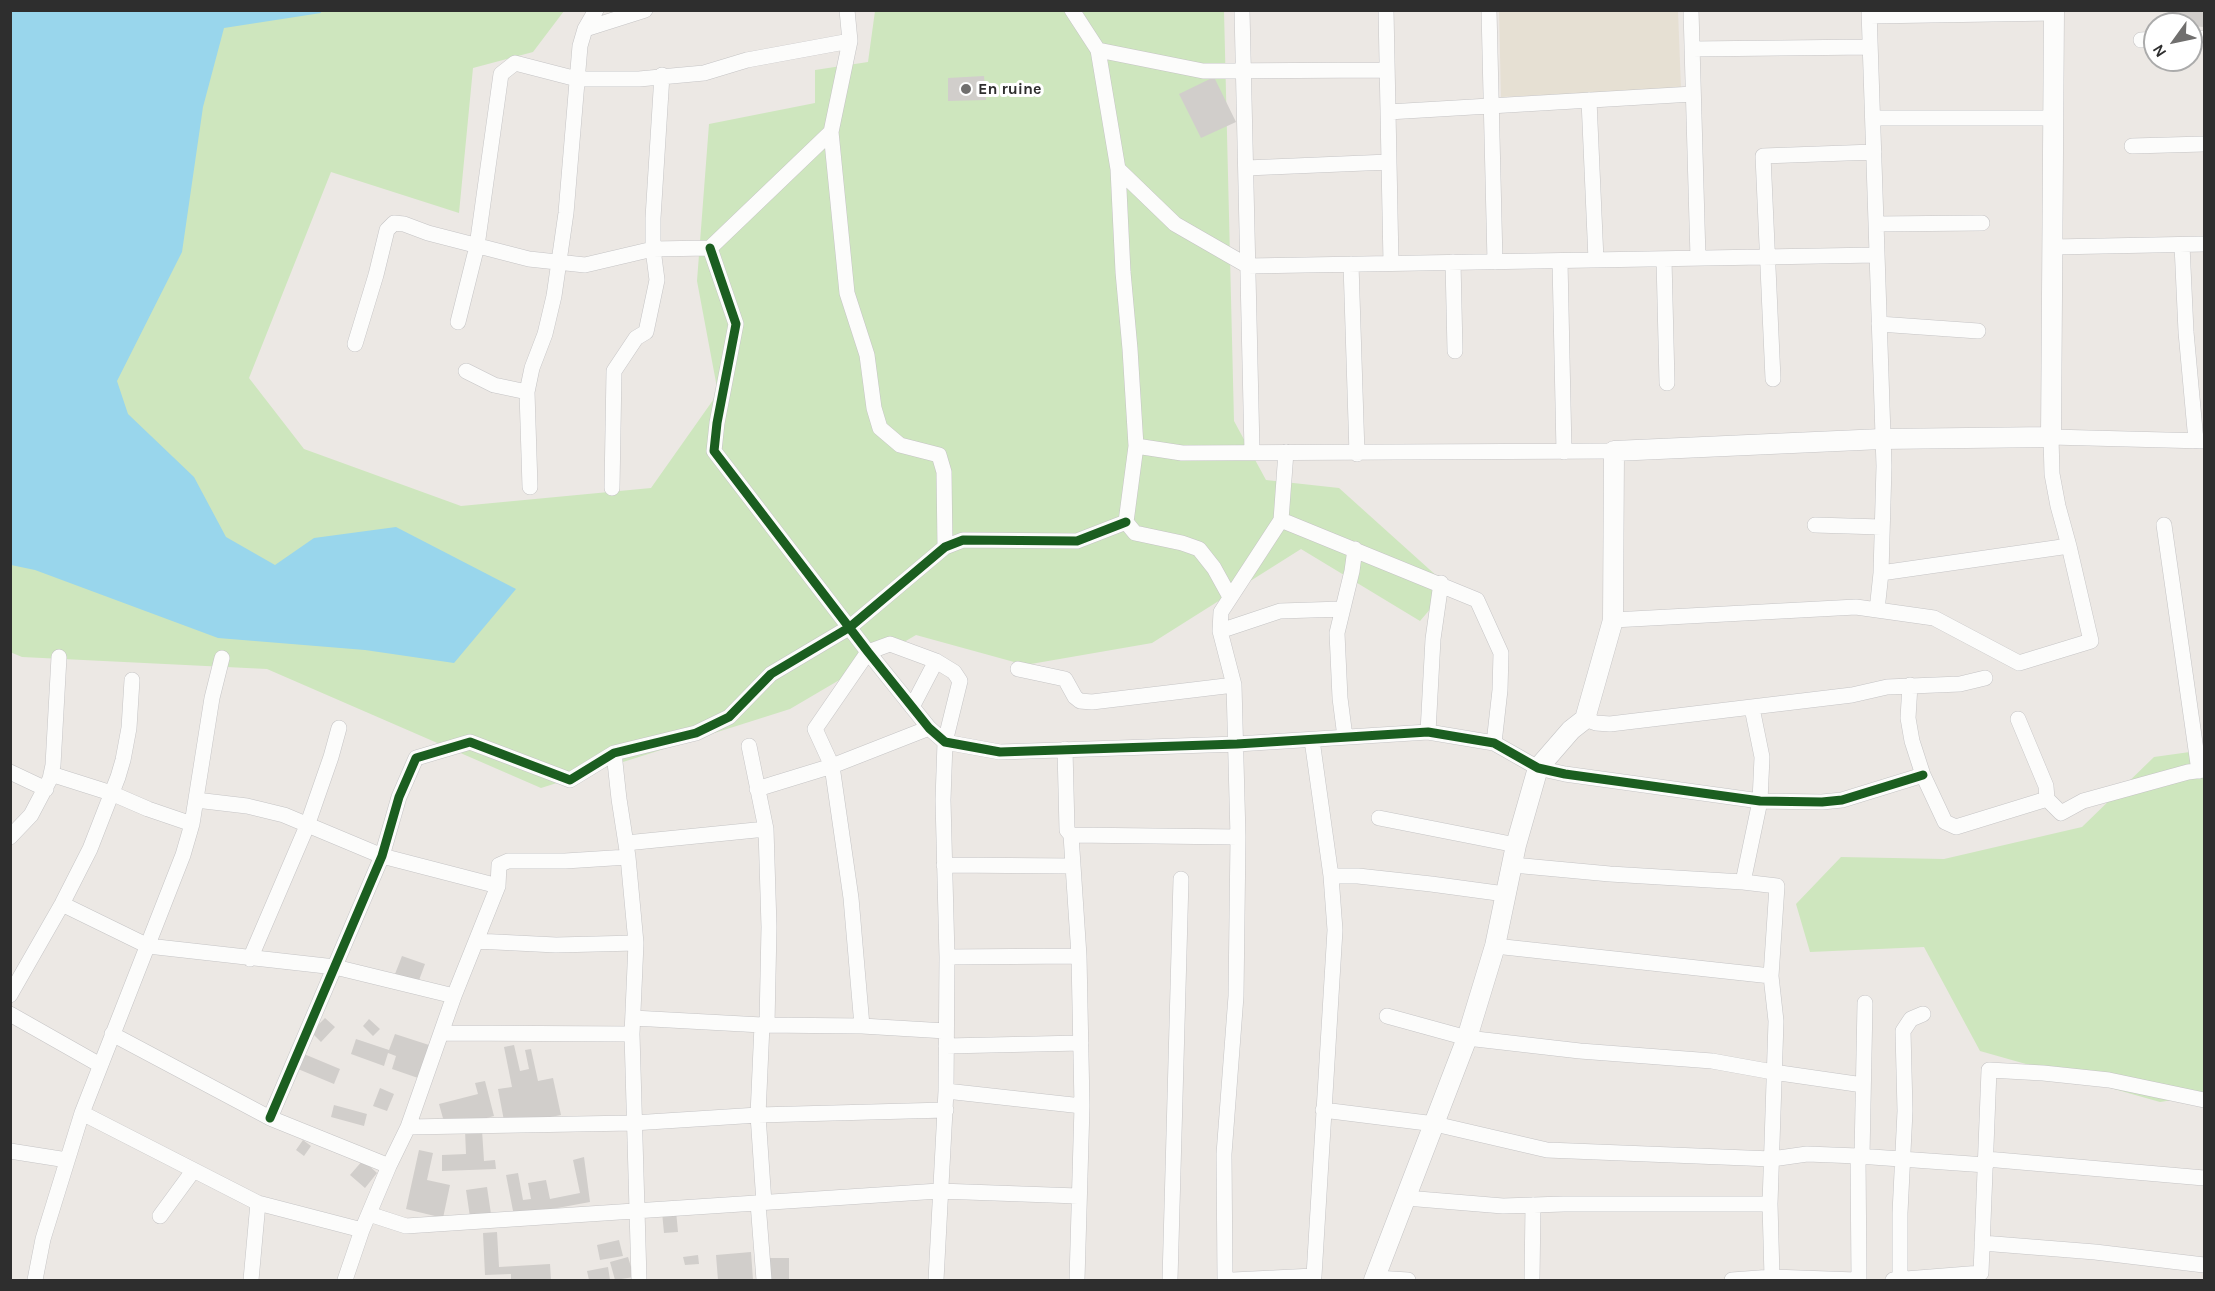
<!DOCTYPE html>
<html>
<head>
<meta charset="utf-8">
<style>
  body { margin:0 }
  #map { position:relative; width:2215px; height:1291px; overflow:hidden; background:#ece8e4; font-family:Karla,sans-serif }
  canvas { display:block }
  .frame { position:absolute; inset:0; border:12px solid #2e2e2e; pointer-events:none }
  .north { position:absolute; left:2143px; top:12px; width:60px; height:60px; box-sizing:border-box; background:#fff; border:2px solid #ababab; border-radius:50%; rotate:237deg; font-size:16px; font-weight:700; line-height:24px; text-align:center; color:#2e2e2e }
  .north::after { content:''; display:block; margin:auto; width:21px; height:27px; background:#706f6e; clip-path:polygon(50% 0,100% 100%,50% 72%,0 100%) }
</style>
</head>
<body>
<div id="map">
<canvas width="2215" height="1291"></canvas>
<div class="frame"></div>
<div class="north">N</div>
</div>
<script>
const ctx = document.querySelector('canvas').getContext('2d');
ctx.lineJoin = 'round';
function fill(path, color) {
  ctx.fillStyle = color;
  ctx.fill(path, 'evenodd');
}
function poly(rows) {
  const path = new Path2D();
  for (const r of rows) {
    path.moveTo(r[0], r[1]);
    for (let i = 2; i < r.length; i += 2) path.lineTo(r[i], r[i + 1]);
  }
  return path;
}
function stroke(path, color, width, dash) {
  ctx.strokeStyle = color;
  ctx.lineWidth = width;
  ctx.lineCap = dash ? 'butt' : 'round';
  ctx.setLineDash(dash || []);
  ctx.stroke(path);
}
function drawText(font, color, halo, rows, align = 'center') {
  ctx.font = font + ' Karla,sans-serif';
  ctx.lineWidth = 6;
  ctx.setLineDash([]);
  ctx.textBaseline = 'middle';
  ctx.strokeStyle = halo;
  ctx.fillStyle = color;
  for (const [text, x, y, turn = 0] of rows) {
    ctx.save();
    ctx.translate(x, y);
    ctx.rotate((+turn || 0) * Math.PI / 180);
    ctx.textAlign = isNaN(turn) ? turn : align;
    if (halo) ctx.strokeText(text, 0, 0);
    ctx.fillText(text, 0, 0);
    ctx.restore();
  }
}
const education = poly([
  [1499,11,1678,11,1681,89,1501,97]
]);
const green = poly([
  [10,11,564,11,533,52,473,68,459,213,331,172,249,378,304,449,461,506,651,488,718,393,697,281,709,124,815,103,815,70,868,62,875,11,1224,11,1234,421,1266,480,1339,488,1449,587,1420,621,1301,549,1152,643,1025,665,916,635,790,709,541,788,267,669,22,657,10,652],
  [2204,750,2204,1095,2160,1102,1980,1051,1924,947,1810,952,1796,904,1841,857,1944,859,2082,827,2154,757]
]);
const water = poly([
  [11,10,320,11,321,13,224,28,203,107,182,252,117,381,128,414,194,477,226,537,275,565,314,538,396,527,516,589,454,663,365,650,218,638,35,570,11,565]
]);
const building = poly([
  [2173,10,2203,10,2204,27,2191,26,2191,24,2174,24],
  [984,76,986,100,948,101,948,78],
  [1214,77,1236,122,1201,138,1179,94],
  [402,956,425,964,418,983,395,974],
  [325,1018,335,1027,321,1042,311,1032],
  [369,1019,380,1029,373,1036,363,1026],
  [395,1034,429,1045,418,1078,392,1069,396,1056,388,1053,384,1066,351,1054,356,1039,389,1050],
  [514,1045,520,1071,529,1069,525,1050,531,1049,538,1081,553,1078,561,1115,505,1126,498,1089,512,1087,504,1047],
  [304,1054,340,1069,334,1084,298,1069],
  [485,1081,494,1116,446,1129,439,1104,478,1094,475,1083],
  [380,1088,394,1094,387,1111,373,1106],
  [334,1105,367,1114,364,1126,331,1117],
  [465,1130,482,1130,484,1161,495,1160,496,1169,442,1171,442,1155,466,1154],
  [303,1140,311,1146,304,1156,296,1150],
  [419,1150,433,1153,427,1180,450,1185,443,1218,406,1209],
  [584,1157,590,1202,514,1216,506,1175,518,1173,523,1200,531,1199,528,1183,546,1180,550,1199,580,1193,573,1160],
  [363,1160,377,1173,365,1188,350,1175],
  [487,1187,491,1214,470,1217,466,1190],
  [676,1211,678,1232,664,1233,662,1212],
  [497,1232,499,1267,550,1264,551,1280,511,1280,511,1274,485,1275,483,1233],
  [619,1240,623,1256,600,1260,597,1245],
  [751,1252,753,1280,718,1280,716,1255],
  [698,1255,699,1264,685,1265,683,1257],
  [628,1257,634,1277,615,1280,610,1262],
  [763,1258,789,1258,789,1280,764,1280],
  [608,1267,610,1280,589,1280,587,1271]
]);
const minor = poly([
  [1072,10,1098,50,1118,169,1123,272,1130,349,1136,446,1126,522,1135,533,1182,543,1199,549,1214,568,1230,597],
  [1242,10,1252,451],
  [1386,10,1391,263],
  [1489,10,1495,262],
  [1691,10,1698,258],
  [1869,10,1884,466,1881,573,1877,610],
  [1870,16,2054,13],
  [585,29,645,10],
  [2191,39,2204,38],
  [2141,40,2155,39],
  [1692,49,1870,47],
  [1098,50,1203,71,1387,70],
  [1589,100,1596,260],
  [1388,112,1693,94],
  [1873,118,2053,118],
  [831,132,847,293,867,355,874,408,880,428,900,445,939,455,944,472,945,547],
  [2132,146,2204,144],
  [1246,168,1389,162],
  [1118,169,1175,224,1248,266,1877,255],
  [1876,224,1982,223],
  [2182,245,2186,332,2196,441],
  [2053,247,2204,244],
  [710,248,736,324,717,423,714,451,868,652,929,728,945,742,1000,752,1237,744,1428,732,1494,743,1538,768,1565,774,1760,801,1822,802,1842,800,1923,775],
  [1664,259,1667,383],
  [1560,261,1564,452],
  [1453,262,1455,351],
  [1351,264,1357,454],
  [458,322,477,246,501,74,515,63,577,79,639,79,704,73,747,60,850,41],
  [1879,324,1978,331],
  [355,344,376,275,387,230,394,223,404,224,428,233,529,259,585,265,653,249,710,248,831,132,850,41,847,10],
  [466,371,494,385,527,392],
  [1773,379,1763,156,1874,152],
  [1136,446,1182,453,1614,451],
  [530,487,527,392,532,368,545,334,554,296,566,213,580,46,585,29,596,10],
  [612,488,614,371,636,338,646,332,657,280,653,249,653,218,662,75],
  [1281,520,1477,600,1501,653,1500,690,1494,743],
  [1815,525,1881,527],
  [2164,525,2199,771],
  [1881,573,2069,546],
  [1613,620,1856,607,1934,618,2019,663,2091,641,2069,546,2058,506,2052,474,2051,437,2204,441],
  [1220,631,1280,611,1342,609],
  [1018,669,1065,679,1075,697,1080,701,1092,702,1234,685],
  [1910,685,1908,718,1912,741,1923,775,1945,822,1956,827,2047,799,2046,786,2018,719],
  [912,707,936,661],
  [1585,719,1596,723,1610,724,1852,695,1887,687,1960,684,1985,678],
  [1428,732,1433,639,1441,583],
  [1345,737,1340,698,1337,633,1352,571,1355,549],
  [749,746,766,829,769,927,767,1024],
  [1065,749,1067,830,1071,835,1079,956,1082,1106,1077,1280],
  [614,753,619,799,628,857,636,943,632,1034,639,1280],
  [10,772,46,789],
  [51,774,111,793,148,809,192,824],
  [757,789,832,766,929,728],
  [2047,799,2061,813,2083,801,2188,772,2204,770],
  [196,800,247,806,284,815,382,856,498,886],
  [1379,818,1516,845],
  [1071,835,1238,837],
  [10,837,31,815,50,779,53,765,59,657],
  [626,843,766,829],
  [944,865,1073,866],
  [1513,865,1610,874,1743,882,1777,886,1771,976,1776,1021,1770,1204,1772,1277],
  [1331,876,1358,876,1431,884,1505,894],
  [1743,882,1760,801,1762,757,1752,708],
  [62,904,148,946,335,967,454,996],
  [476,941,556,945,636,943],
  [1495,946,1771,976],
  [947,957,1079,956],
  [250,959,307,826,331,757,339,728],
  [10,995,62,904,90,849,118,777,123,760,129,728,132,680],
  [10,1014,100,1065],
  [1387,1016,1467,1038,1580,1051,1712,1061,1773,1072,1863,1085],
  [633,1018,762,1025,862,1026,946,1031],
  [762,1025,758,1115,764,1203],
  [862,1026,851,898,832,766,815,729,868,652,890,644,936,661,954,672,960,681,945,742,943,800,947,957,946,1091,936,1280],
  [442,1033,632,1034],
  [112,1034,270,1118,389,1166],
  [946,1046,1081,1043],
  [946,1091,1082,1106],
  [1323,1110,1435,1124,1547,1150,1772,1159,1807,1154,1858,1156,1986,1165],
  [82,1113,258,1203,362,1230],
  [270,1118,382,856,399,797,416,758,470,742,570,780,614,753,696,733,729,717,771,674,850,627,945,547,963,540,1077,541,1126,522],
  [408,1127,633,1123,758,1115,946,1110],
  [10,1151,67,1160],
  [1858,1156,1859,1280],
  [1862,1156,1865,1003],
  [1986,1159,2204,1178],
  [1406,1198,1503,1206,1564,1204,1770,1204],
  [758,1203,764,1280],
  [369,1214,406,1226,939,1191,1078,1196],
  [160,1216,193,1171],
  [1982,1243,2095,1252,2204,1265],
  [1376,1278,1408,1280],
  [35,1280,43,1239,82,1113,183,855,192,824,212,698,222,658],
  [251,1280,258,1203],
  [345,1280,362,1230,389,1166,408,1127,454,996,498,886,499,865,508,861,565,861,628,857],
  [1170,1280,1181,879],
  [1225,1280,1224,1154,1236,996,1238,837,1234,685,1220,631,1221,612,1281,520,1286,452],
  [1233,1280,1314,1276,1335,930,1331,876,1312,740],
  [1532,1280,1533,1205],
  [1732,1280,1772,1277,1856,1280],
  [1893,1280,1981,1273,1989,1070,2043,1073,2109,1080,2204,1100],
  [1900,1280,1900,1213,1905,1111,1903,1031,1911,1019,1923,1014]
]);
const tertiary = poly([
  [1374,1280,1467,1038,1495,946,1516,845,1538,768,1571,730,1585,719,1613,620,1614,451,1882,439,2051,437,2054,10]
]);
const cycleway = poly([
  [710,248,736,324,717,423,714,451,868,652,929,728,945,742,1000,752,1237,744,1428,732,1494,743,1538,768,1565,774,1760,801,1822,802,1842,800,1923,775],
  [270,1118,382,856,399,797,416,758,470,742,570,780,614,753,696,733,729,717,771,674,850,627,945,547,963,540,1077,541,1126,522]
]);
const markers = [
  [966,89,6,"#706f6e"]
];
const poiNames = [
  ["En ruine",978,89]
];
fill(education, '#e6e0d3');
fill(green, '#cee6be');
fill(water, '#99d6ec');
fill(building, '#d1cecb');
stroke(minor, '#c5c4c5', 16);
stroke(tertiary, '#c5c4c5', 21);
stroke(minor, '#fcfcfb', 15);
stroke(tertiary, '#fcfcfb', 20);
stroke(cycleway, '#1b5e20', 9);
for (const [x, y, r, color] of markers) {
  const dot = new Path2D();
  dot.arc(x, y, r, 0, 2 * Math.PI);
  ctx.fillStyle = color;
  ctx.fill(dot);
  stroke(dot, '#fff', 2);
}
drawText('bold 16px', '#2e2e2e', '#fff', poiNames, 'left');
</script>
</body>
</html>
